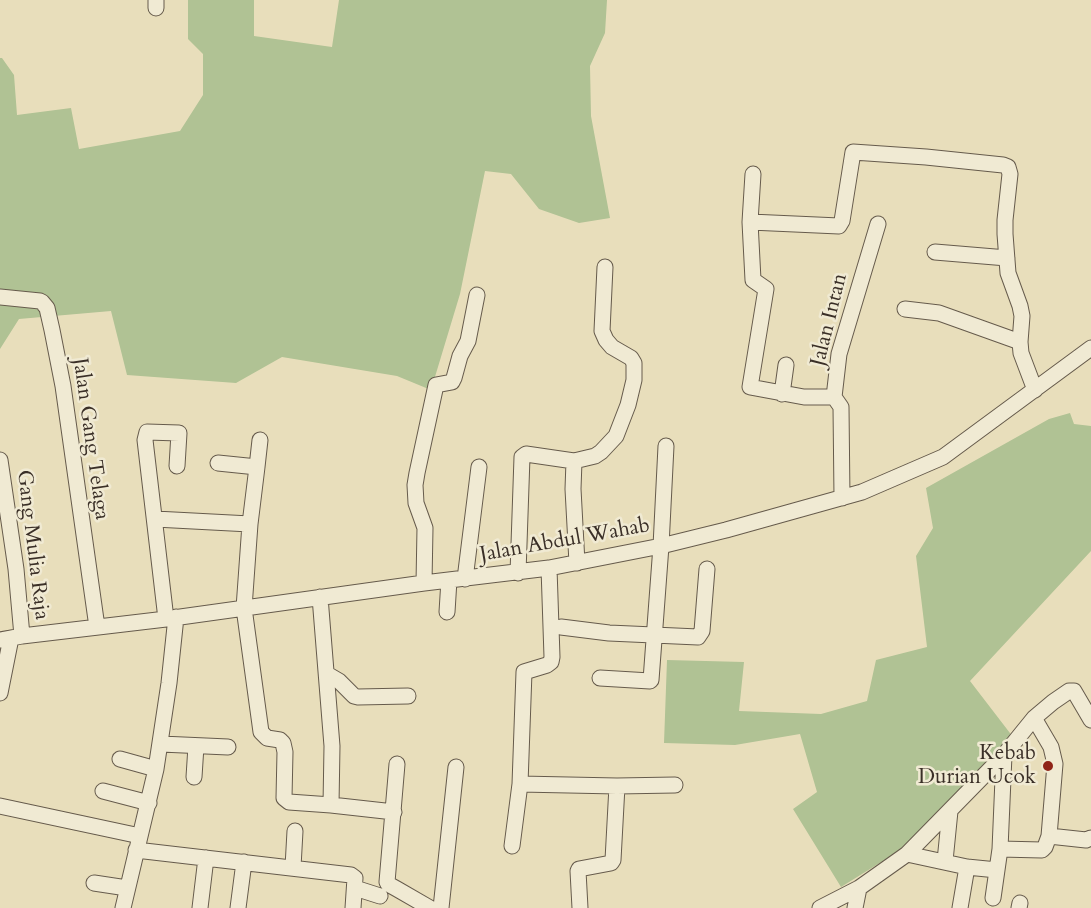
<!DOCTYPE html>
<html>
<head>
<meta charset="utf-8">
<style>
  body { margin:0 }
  canvas { display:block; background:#e8debb }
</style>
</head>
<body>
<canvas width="1091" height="908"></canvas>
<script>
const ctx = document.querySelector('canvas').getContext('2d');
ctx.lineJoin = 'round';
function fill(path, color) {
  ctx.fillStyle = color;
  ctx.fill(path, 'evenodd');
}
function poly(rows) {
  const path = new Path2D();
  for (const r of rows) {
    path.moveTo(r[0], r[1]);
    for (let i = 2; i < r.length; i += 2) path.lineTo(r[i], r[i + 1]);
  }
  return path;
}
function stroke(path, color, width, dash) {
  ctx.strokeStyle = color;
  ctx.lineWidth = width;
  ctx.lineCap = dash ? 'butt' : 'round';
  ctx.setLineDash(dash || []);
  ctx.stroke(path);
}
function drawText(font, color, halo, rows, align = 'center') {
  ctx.font = font + ' Cardo,serif';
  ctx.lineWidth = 5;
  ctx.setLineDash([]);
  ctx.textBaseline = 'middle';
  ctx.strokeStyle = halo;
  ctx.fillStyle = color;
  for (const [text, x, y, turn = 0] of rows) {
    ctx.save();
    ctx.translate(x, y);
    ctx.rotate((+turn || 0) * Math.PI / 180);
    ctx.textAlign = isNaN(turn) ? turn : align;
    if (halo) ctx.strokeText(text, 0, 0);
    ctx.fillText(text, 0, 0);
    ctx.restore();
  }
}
const green = poly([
  [188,0,254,0,254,36,332,47,339,0,607,0,605,33,590,66,591,116,610,218,579,223,539,209,511,174,485,171,460,294,431,390,397,376,282,357,236,383,127,375,111,311,19,319,0,349,0,58,2,58,14,75,17,115,71,108,79,149,180,131,203,95,203,54,188,39],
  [1070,413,1074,424,1091,426,1091,551,970,681,1013,737,907,846,841,887,793,809,817,792,800,734,735,745,664,743,667,660,744,662,739,711,821,714,867,701,876,660,927,647,916,556,933,528,926,488,1049,419]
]);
const minor = poly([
  [156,0,156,8],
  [750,222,753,174],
  [935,252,1007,258],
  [0,297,40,301,42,302,47,308,52,330,63,386,97,627],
  [905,309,939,313,1020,342],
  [782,394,786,365],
  [834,397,804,397,750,387,766,289,753,280,750,222,839,226,842,221,853,152,926,157,1003,165,1008,167,1010,174,1005,220,1005,234,1008,273,1020,306,1022,316,1020,342,1021,353,1035,390],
  [0,460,16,569,22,636],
  [218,463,257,467,250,524],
  [257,467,260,440],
  [842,498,841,407,834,397,839,354,878,224],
  [155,519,250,524,244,608,261,732,267,738,280,740,283,743,285,752,284,798,289,802,331,805,394,812],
  [577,563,573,489,574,461,595,456,601,452,616,436,628,405,634,380,634,363,631,358,612,347,606,340,602,331,605,267],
  [518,573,522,457,526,454,574,461],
  [465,579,479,467],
  [424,583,425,528,416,503,415,485,417,473,436,385,452,382,454,378,460,356,468,341,477,295],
  [320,597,332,746,331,805],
  [447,612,449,580],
  [166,619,145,440,147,432,179,433,177,466],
  [561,627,609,633,698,637,702,631,707,569],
  [0,640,22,636,166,619,424,583,549,568,661,546,726,530,862,492,943,457,1091,348],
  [327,674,339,681,354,696,358,697,408,696],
  [600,678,650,681,651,680,661,546,666,446],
  [0,693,11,638],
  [161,744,228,747],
  [120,759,156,769],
  [397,764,387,882,388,884,397,889,430,908],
  [194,777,196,746],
  [520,784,617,786,613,860,611,863,579,869,578,871,580,908],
  [617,786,675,785],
  [103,791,149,803],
  [0,806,140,836],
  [1049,836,1086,840,1091,838],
  [512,846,520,784,524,672,547,665,551,662,552,657,549,568],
  [1000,849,1042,850,1045,847,1049,836,1055,764,1051,747,1034,718],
  [136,850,351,875,355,878,353,908],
  [907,854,967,867,997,870],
  [945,861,950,811],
  [293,867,295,831],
  [94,883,127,888],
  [355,888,380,896],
  [993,898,1000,849,1004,755],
  [123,908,156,769,169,683,176,617],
  [200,908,206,858],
  [238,908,244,862],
  [441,908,456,767],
  [820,908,859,888,907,854,1004,755,1034,718,1053,702,1069,691,1074,691,1091,720],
  [855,908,859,888],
  [960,908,967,867],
  [1019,908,1020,903]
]);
const markers = [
  [1048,766,6,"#8f2418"]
];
const streetNames = [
  ["Jalan Intan",830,320,-76],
  ["Jalan Gang Telaga",90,439,82],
  ["Jalan Abdul Wahab",565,541,-10],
  ["Gang Mulia Raja",32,545,83]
];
const poiNames = [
  ["Kebab",1036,754],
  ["Durian Ucok",1036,778]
];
fill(green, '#b0c294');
stroke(minor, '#665b4c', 17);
stroke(minor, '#f0ead3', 15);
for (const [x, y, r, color] of markers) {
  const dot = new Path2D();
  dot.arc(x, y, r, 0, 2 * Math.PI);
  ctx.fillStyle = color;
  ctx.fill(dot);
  stroke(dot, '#f0ead3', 2);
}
drawText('21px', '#3a2f27', '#f0ead3', streetNames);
drawText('21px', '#3a2f27', '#f0ead3', poiNames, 'right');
</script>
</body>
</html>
